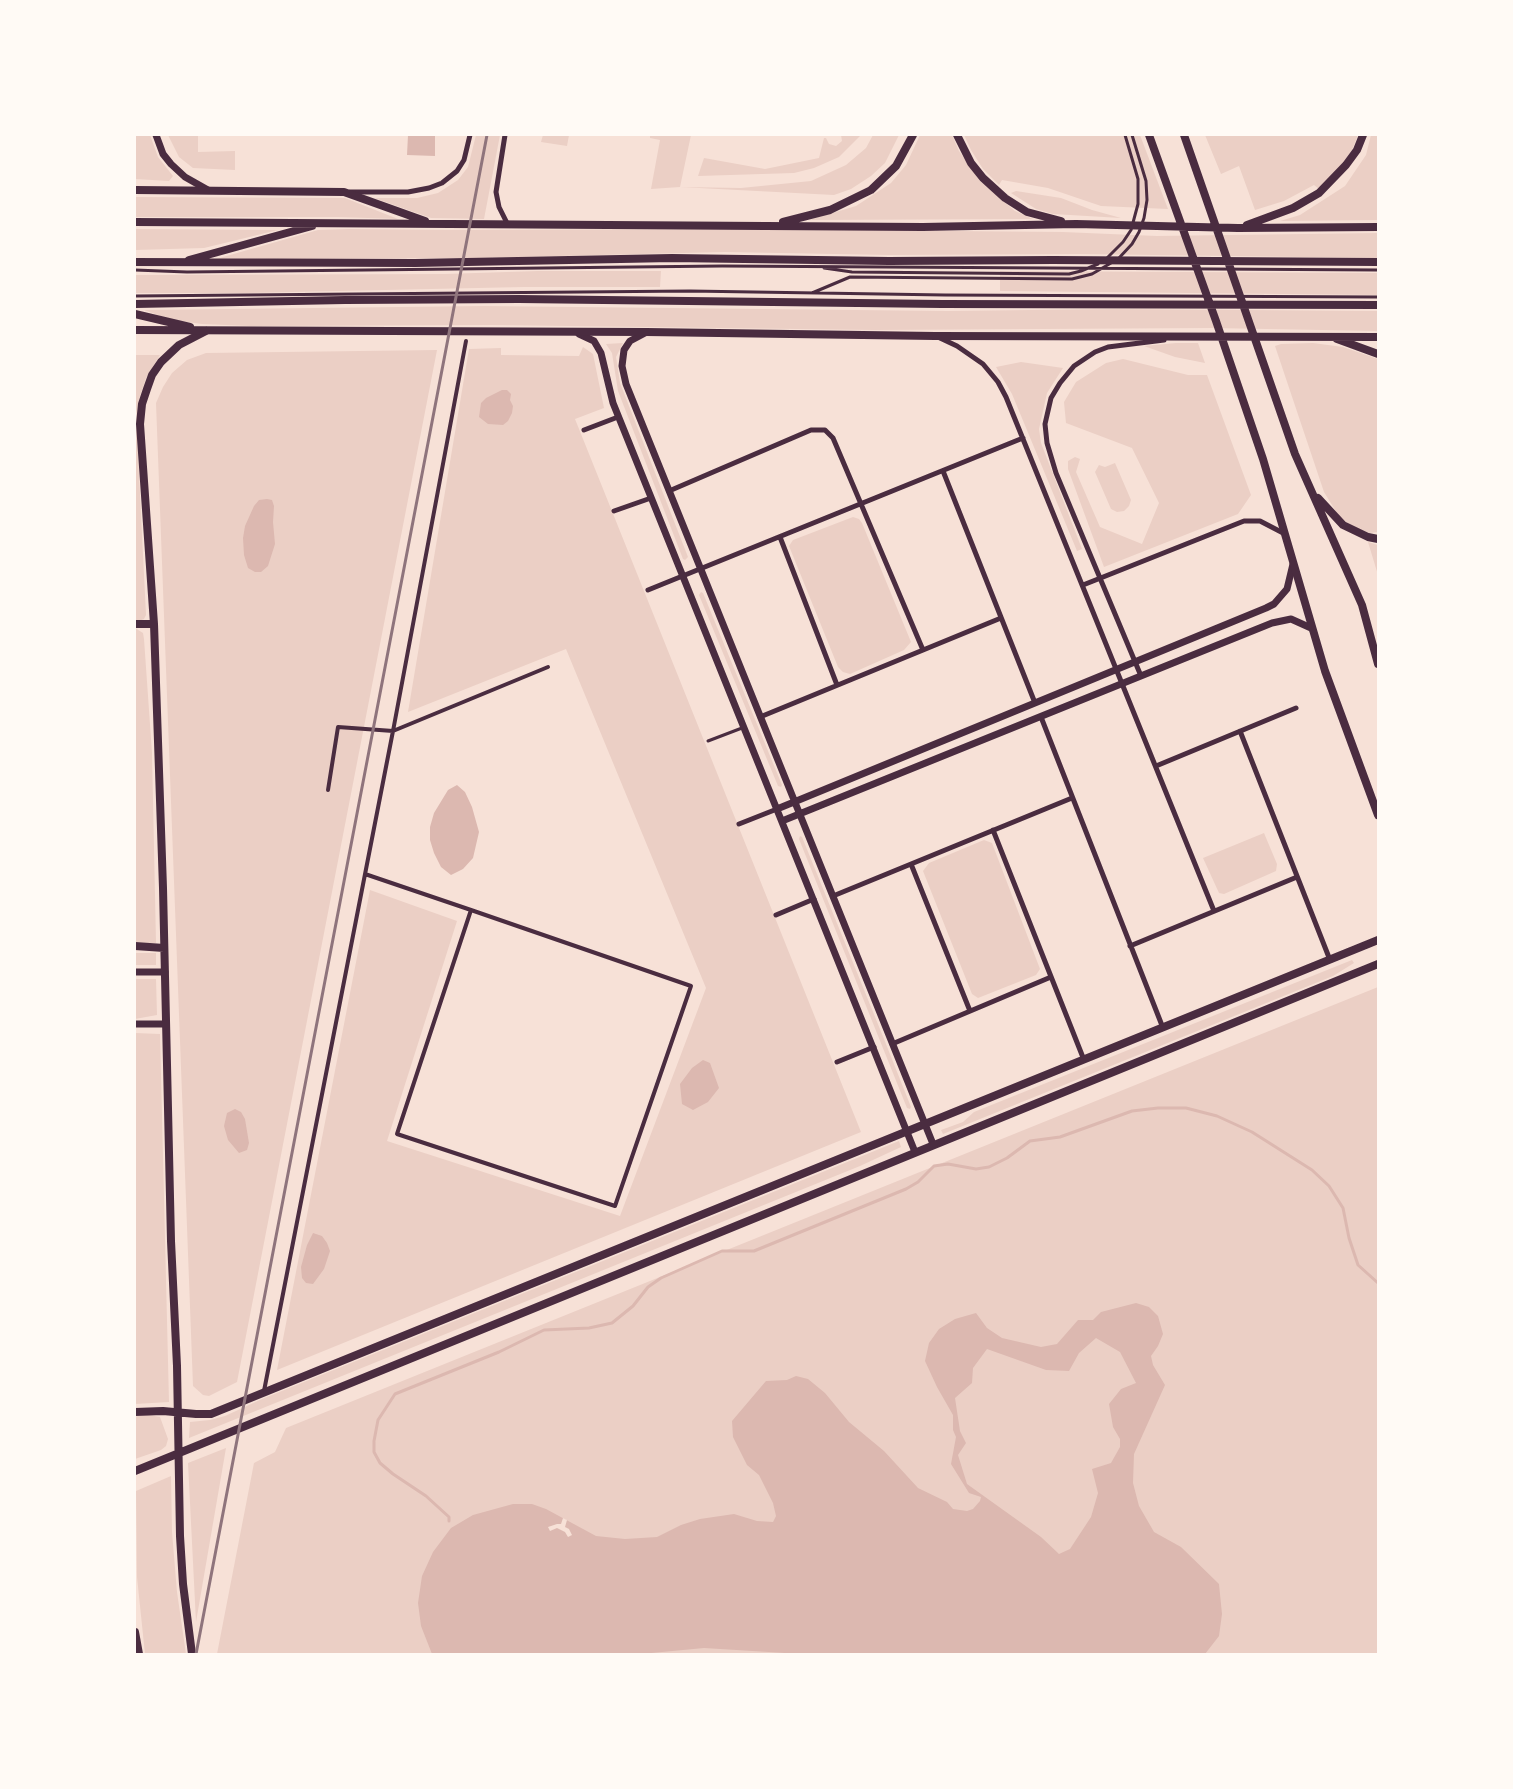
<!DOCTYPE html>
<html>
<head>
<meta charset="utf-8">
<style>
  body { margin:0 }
  #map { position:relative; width:1513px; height:1789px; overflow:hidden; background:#f7e1d7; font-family:"IBM Plex Sans",sans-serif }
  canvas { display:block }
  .frame { position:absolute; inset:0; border:136px solid #fffaf5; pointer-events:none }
</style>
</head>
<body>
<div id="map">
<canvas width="1513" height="1789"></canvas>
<div class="frame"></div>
</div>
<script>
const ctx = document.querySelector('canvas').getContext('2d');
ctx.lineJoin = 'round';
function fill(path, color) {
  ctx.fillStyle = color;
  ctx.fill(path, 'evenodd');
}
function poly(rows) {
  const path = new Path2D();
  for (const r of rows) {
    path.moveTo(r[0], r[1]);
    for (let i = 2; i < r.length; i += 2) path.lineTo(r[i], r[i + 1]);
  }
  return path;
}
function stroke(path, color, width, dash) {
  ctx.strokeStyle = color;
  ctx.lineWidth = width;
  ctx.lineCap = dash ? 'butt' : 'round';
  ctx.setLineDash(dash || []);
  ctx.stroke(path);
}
const green = poly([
  [135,135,150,135,158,157,173,176,169,181,135,179],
  [168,135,198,135,198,152,235,151,235,170,193,168,179,157],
  [476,135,500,135,484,219,431,218,374,198,417,198,438,193,458,180,468,167],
  [543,135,569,135,567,146,541,142],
  [650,135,691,135,680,187,741,188,811,181,846,165,866,148,873,135,899,135,885,163,871,176,851,189,834,195,680,187,651,189,660,140,650,138],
  [841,135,861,135,839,157,814,168,794,173,698,176,704,158,765,169,819,158,824,138,826,138,829,144,836,146,842,141],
  [920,135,952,135,959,151,980,181,1015,211,1033,219,809,220,856,206,891,183,906,165],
  [964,135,1140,135,1168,209,1101,206,1048,188,1002,180,999,185,983,169,971,150],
  [1205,135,1358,135,1352,150,1337,173,1319,189,1314,185,1284,201,1255,210,1239,166,1221,174],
  [1371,135,1378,135,1378,220,1280,221,1300,215,1345,186,1366,155],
  [1016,191,1061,198,1092,210,1121,218,1053,214,1036,209,1011,193],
  [135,197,345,198,398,219,338,217,135,217],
  [135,229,278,230,204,248,135,250],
  [349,229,448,230,730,229,1063,232,1157,236,1378,233,1378,258,1080,254,889,255,725,252,472,258,216,259,318,230],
  [538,271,661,271,660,287,524,287,246,293,135,293,135,275,445,274],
  [1000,271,1378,273,1378,295,1000,291],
  [484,306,948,311,1115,309,1378,311,1378,331,1211,328,874,330,492,325,250,326,202,324,172,320,144,310],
  [623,343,616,357,620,383,688,557,685,560,683,559,618,391,612,353,606,344],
  [1176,343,1198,343,1205,363,1175,357,1144,346],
  [1313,343,1343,347,1378,359,1378,532,1369,533,1355,528,1340,518,1324,492,1275,346,1281,344],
  [583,347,593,354,604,408,575,419,861,1132,277,1370,370,890,457,921,387,1141,620,1216,706,988,566,649,408,712,469,349,501,348,501,355,579,356],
  [437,350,237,1382,209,1396,203,1395,193,1386,156,403,163,387,172,373,187,360,206,353],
  [135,355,160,355,146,378,140,396,136,414,146,615,144,619,139,621,135,620],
  [1123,359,1188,375,1207,375,1251,495,1238,514,1104,567,1068,469,1068,461,1075,457,1080,459,1076,472,1100,527,1142,544,1159,503,1132,448,1066,423,1064,402,1076,382,1106,363],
  [1021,362,1063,368,1047,393,1039,429,1041,443,1082,549,1077,551,1012,394,996,367],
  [1115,463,1131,500,1129,506,1124,511,1117,512,1111,509,1095,472,1099,465,1105,467],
  [853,517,859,519,862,523,911,642,904,650,850,674,843,672,838,667,789,546,793,540],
  [1368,542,1378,545,1378,575],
  [701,592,703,593,782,785,781,787,778,786,699,595],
  [135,628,143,633,144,639,152,753,156,943,135,943],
  [1264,833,1277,864,1276,871,1224,894,1219,893,1203,858],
  [800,836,802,837,884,1039,911,1107,910,1109,907,1108,799,839],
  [984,840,992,843,1040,969,1036,975,978,998,972,994,923,871,929,863],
  [135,953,156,953,156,965,135,965],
  [1352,960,1354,963,1333,976,943,1134,941,1130,963,1122,974,1112],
  [135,979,156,979,157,1015,135,1019],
  [1378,987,1378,1654,217,1654,254,1463,275,1452,286,1428],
  [135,1033,160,1034,169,1402,135,1404],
  [899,1141,901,1147,860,1166,189,1438,190,1422,210,1420,225,1416,262,1399],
  [144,1414,160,1417,168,1439,166,1446,161,1450,135,1459,135,1417],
  [226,1448,196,1622,188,1463],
  [171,1476,172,1532,177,1592,186,1654,145,1654,137,1577,136,1491]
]);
const water = poly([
  [408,135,435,135,435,156,407,155],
  [502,390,507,390,511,394,510,400,513,406,512,413,508,421,503,425,488,424,479,417,481,403,486,398],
  [267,499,272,500,274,506,273,522,275,544,268,566,261,572,255,572,248,568,244,555,243,538,245,526,254,506,259,500],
  [457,785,465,792,472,807,479,832,473,858,463,869,451,875,441,867,434,853,430,840,430,827,434,813,448,790],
  [703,1060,710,1063,719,1088,708,1102,693,1110,682,1104,680,1084,692,1068],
  [235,1109,241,1112,245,1119,249,1143,247,1150,239,1153,228,1140,224,1126,227,1113],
  [313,1233,322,1236,327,1243,330,1251,324,1269,313,1284,306,1283,302,1278,301,1267,307,1245],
  [1136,1303,1149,1307,1158,1316,1163,1334,1158,1346,1151,1356,1153,1365,1165,1385,1134,1454,1133,1483,1139,1506,1154,1532,1181,1547,1219,1584,1222,1614,1219,1636,1205,1654,801,1654,704,1648,641,1654,432,1654,421,1626,418,1603,422,1576,433,1552,451,1528,473,1515,513,1504,532,1504,546,1509,596,1536,625,1539,657,1537,681,1525,700,1519,734,1514,757,1521,773,1522,776,1516,773,1503,759,1475,747,1465,733,1437,732,1421,766,1381,787,1380,796,1376,808,1379,825,1393,849,1422,884,1451,918,1488,947,1502,953,1509,967,1511,973,1509,980,1501,981,1497,969,1493,951,1464,956,1437,953,1430,953,1415,937,1387,925,1361,929,1343,939,1329,955,1319,976,1313,987,1328,1002,1338,1041,1347,1057,1344,1078,1320,1093,1320,1101,1312],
  [1096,1338,1120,1352,1136,1383,1121,1389,1109,1404,1113,1427,1120,1439,1120,1447,1111,1463,1092,1469,1098,1493,1091,1517,1070,1549,1059,1554,1041,1537,967,1484,958,1455,966,1443,960,1431,955,1398,972,1383,973,1368,987,1349,1046,1370,1069,1371,1079,1353]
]);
const pier = poly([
  [563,1518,567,1520,565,1527,569,1529,572,1535,568,1537,565,1532,557,1528,550,1531,548,1527,557,1524,561,1524]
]);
const stream = poly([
  [449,1521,449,1517,426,1496,393,1474,380,1463,374,1452,374,1441,378,1420,395,1394,499,1352,544,1330,589,1328,612,1323,633,1306,648,1287,661,1278,722,1251,754,1251,906,1189,918,1182,934,1166,948,1164,976,1169,989,1167,1007,1158,1030,1141,1060,1137,1132,1111,1158,1108,1186,1108,1217,1116,1252,1132,1312,1170,1329,1186,1343,1208,1349,1238,1358,1265,1378,1283]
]);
const service = poly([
  [1119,258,1132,244,1139,232,1144,218,1147,200,1146,181,1132,135],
  [1106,259,1123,242,1131,230,1138,204,1138,179,1125,135],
  [824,268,852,272,1069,274,1081,271,1098,264],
  [135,270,187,272,722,266,1378,270],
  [812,293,850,277,1072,279,1092,274,1111,263],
  [135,296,690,291,945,295,1378,297],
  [708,741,742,728]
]);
const pedestrian = poly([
  [466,341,393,731,548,667],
  [365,874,471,910,691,986,615,1206,397,1134,471,910],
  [264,1391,393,731,338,727,328,790]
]);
const minor = poly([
  [505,135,496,192,499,207,508,225],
  [350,192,408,192,429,188,442,183,457,171,464,160,470,135],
  [940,338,957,346,983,364,998,382,1006,397,1214,911],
  [584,430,618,417],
  [943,471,1035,703],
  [669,491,811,430,825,430,833,438,923,650],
  [614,511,651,498],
  [780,537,837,685],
  [1083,585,1244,521,1260,521,1285,534],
  [648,590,1023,438],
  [1141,676,1056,473,1047,443,1045,424,1051,398,1060,383,1074,366,1095,352,1108,347,1164,340],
  [760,717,1001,618],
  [1041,717,1163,1028],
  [1240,731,1330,960],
  [1156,766,1296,708],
  [739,824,777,809],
  [993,830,1084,1060],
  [911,864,970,1011],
  [833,896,1072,798],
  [776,915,814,899],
  [1130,946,1297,877],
  [892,1044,1051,977],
  [837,1062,874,1047]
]);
const tertiary = poly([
  [156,135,163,154,171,164,185,177,208,190],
  [645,333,630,341,624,350,622,366,626,384,933,1144],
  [579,334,594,341,601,353,613,403,915,1152],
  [777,809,1266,608,1274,604,1287,589,1293,564],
  [782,821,1272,623,1291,619,1311,628],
  [135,972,165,972],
  [135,1024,166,1024]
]);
const secondary = poly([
  [135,624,154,624],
  [135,946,164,948],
  [135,1412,163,1411,196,1414,211,1414,1378,940],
  [135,1471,1378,964],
  [135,1632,139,1654],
  [192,1654,183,1584,180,1536,177,1366,171,1241,163,888,154,624,140,424,142,404,147,389,152,375,161,362,179,345,206,331]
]);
const primary = poly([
  [957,135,971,163,983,178,1005,198,1027,212,1061,221],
  [1149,135,1216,321,1263,459,1325,671,1378,815],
  [1184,135,1295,454,1362,605,1378,664],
  [135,190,344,192,425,221],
  [135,222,923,227,1076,224,1238,228,1378,227],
  [783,222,830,210,871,190,896,166,913,135],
  [1247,225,1293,208,1319,193,1346,165,1357,150,1363,135],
  [189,260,312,226],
  [135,262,415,263,672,258,889,261,1053,260,1378,262],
  [135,304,345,300,519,299,942,304,1378,305],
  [135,314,190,327],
  [135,330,646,332,935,336,1378,337],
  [1337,339,1378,354],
  [1318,498,1343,525,1368,537,1378,539]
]);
const rail = poly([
  [196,1654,487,135]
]);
fill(green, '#ebcfc5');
fill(water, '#dcb8b0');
fill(pier, '#f7e1d7');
stroke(stream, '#dcb8b0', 3);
stroke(service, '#4a2c40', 3);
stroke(pedestrian, '#4a2c40', 4);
stroke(minor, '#4a2c40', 5);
stroke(tertiary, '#4a2c40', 7);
stroke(secondary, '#4a2c40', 8);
stroke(primary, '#4a2c40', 8);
stroke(rail, '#8f747c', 3);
</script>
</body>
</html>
